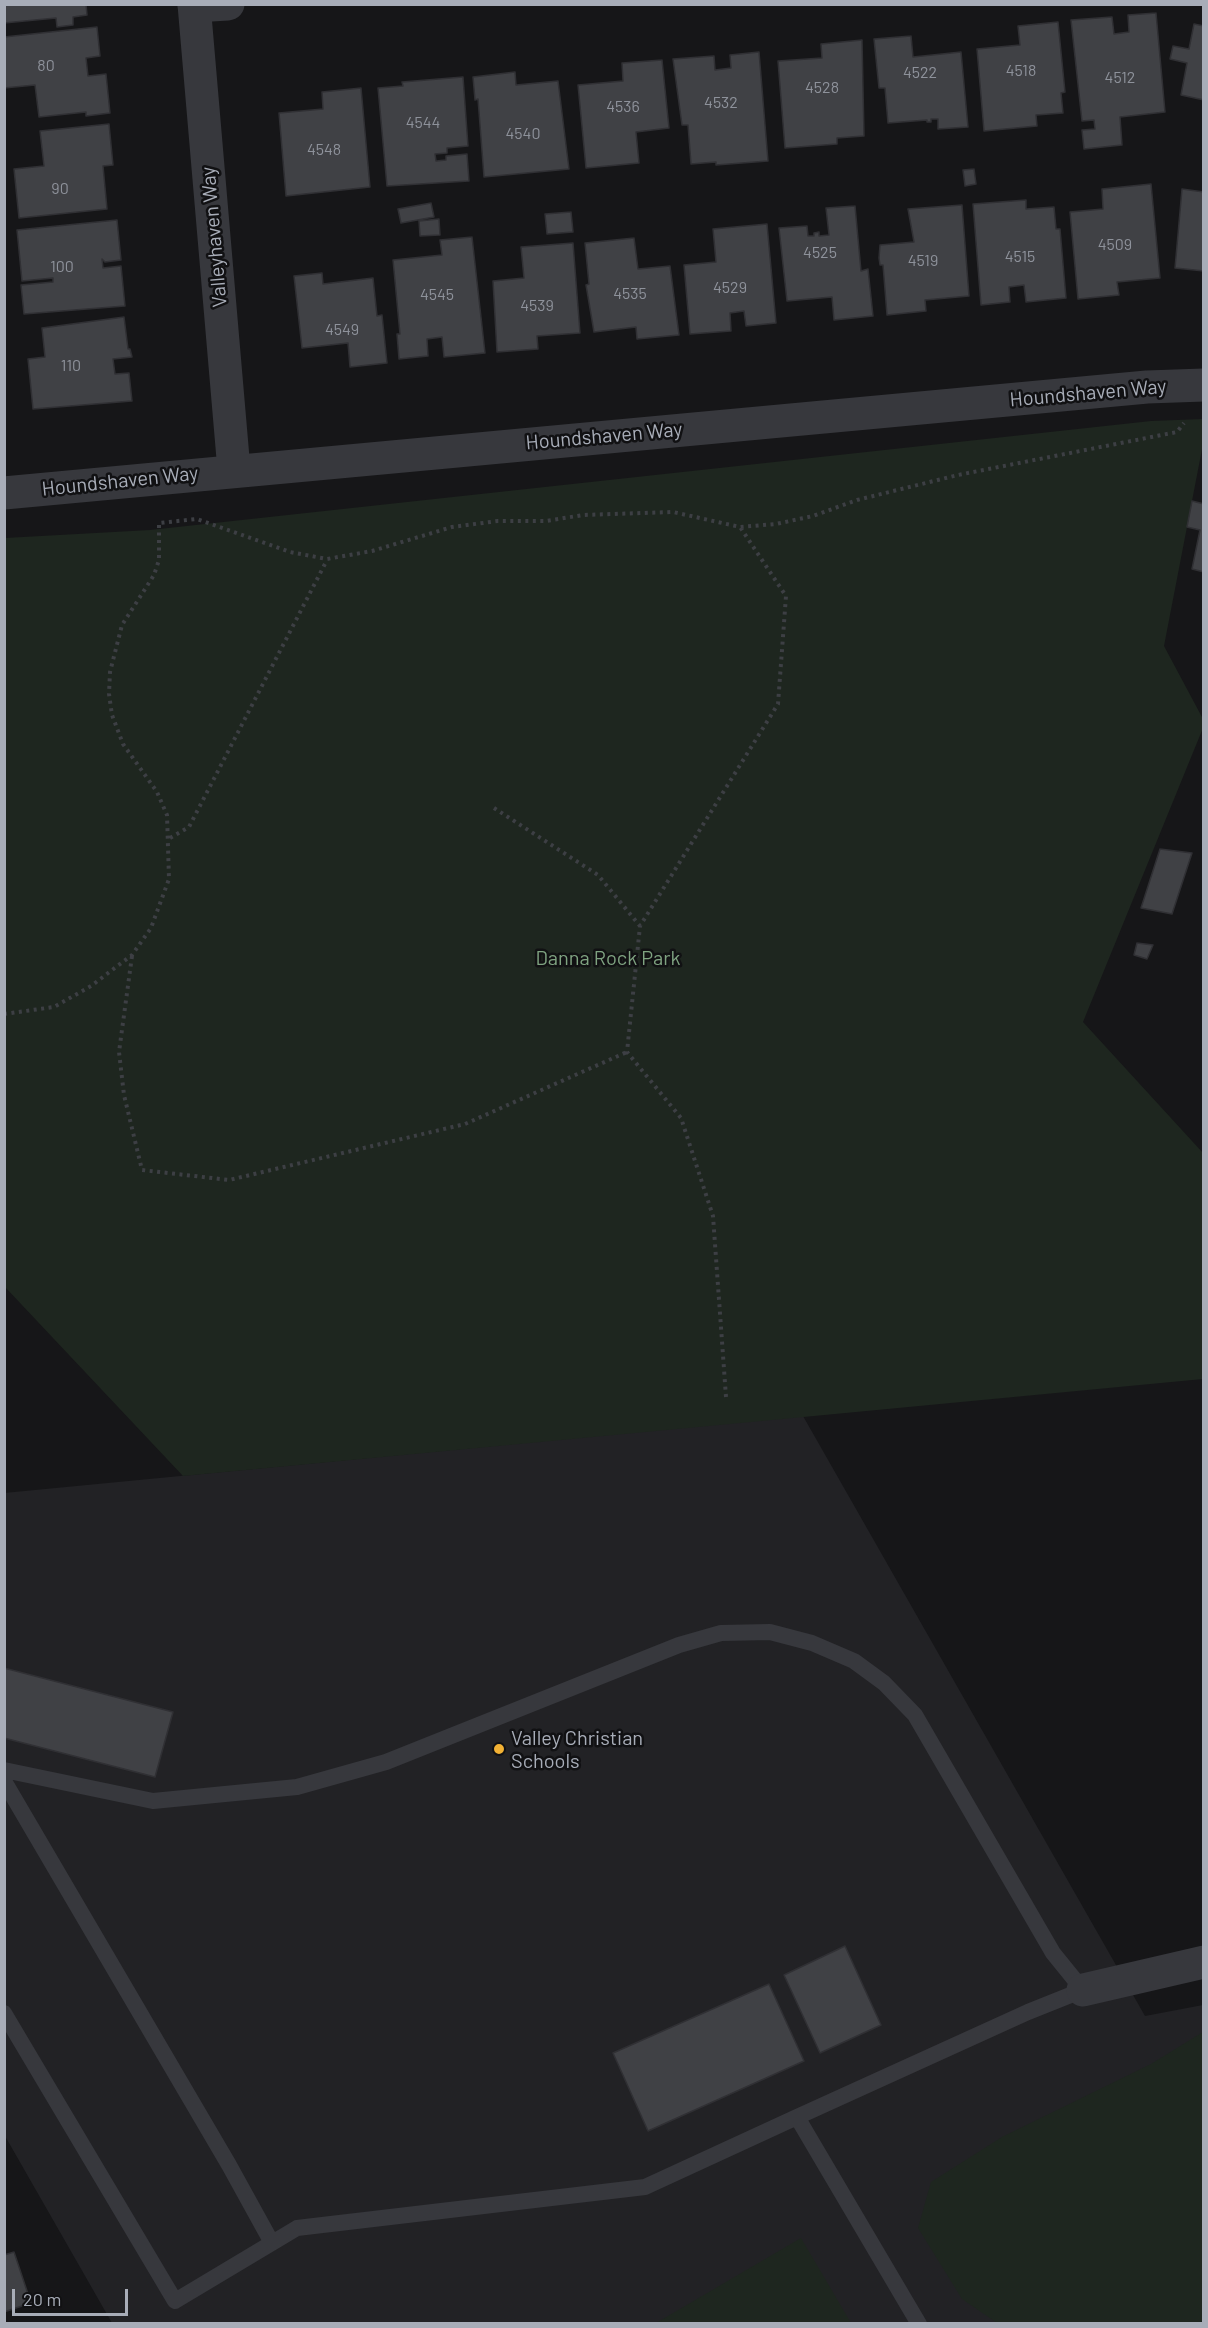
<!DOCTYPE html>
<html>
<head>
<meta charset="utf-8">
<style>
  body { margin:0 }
  #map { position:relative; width:1208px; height:2328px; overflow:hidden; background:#161618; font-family:Barlow,sans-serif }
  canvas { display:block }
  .frame { position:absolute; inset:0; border:6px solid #a8adb8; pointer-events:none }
  .scale { position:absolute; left:12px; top:2289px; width:116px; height:27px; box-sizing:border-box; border:3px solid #a8adb8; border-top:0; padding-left:8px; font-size:18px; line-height:21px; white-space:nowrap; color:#a8adb8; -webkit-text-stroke:4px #111113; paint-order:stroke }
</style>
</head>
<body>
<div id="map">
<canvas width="1208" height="2328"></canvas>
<div class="frame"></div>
<div class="scale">20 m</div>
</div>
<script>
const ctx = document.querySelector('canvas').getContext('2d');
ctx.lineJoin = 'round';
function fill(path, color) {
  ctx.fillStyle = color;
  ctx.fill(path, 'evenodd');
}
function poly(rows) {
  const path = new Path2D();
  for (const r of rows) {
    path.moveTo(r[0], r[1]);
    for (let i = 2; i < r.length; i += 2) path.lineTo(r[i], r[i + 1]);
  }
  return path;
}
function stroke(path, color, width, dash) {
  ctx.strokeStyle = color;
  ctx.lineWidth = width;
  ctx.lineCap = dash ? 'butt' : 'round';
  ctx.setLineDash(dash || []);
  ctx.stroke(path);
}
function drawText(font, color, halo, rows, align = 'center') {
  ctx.font = font + ' Barlow,sans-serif';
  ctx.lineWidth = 5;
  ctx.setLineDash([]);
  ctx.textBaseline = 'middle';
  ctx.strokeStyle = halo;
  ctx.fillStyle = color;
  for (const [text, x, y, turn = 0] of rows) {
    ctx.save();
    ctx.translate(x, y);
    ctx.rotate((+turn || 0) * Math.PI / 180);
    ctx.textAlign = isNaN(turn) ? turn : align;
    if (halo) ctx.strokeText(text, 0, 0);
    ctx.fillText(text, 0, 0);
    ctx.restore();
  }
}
const built = poly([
  [803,1416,1145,2016,1203,2005,1203,2323,112,2323,5,2136,4,1493]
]);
const green = poly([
  [1203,419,1203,444,1164,646,1203,719,1203,728,1083,1022,1203,1153,1203,1379,183,1476,5,1287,5,538,150,530,1151,421],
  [1203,2032,1203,2323,997,2323,962,2299,918,2228,931,2182,1002,2137,1151,2064],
  [801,2238,851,2323,656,2323]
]);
const building = poly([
  [4,4,86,4,87,15,73,17,73,25,57,27,56,18,4,23,4,4],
  [1156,13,1165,112,1120,117,1122,145,1084,149,1082,130,1095,129,1094,120,1082,121,1071,20,1112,17,1114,34,1129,32,1128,15,1156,13],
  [1058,22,1065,92,1061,93,1063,113,1036,115,1037,126,984,131,977,49,1020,45,1018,26,1058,22],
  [1194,24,1204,26,1204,100,1181,95,1187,63,1170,59,1173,46,1189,49,1194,24],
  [97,27,100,56,86,58,88,76,106,74,110,113,86,116,86,112,39,117,35,85,4,88,4,37,97,27],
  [911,36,913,57,961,52,968,127,938,129,938,119,931,119,931,122,927,122,927,120,888,123,885,88,879,88,874,39,911,36],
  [862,40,864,136,837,138,837,144,785,148,778,61,822,58,821,44,862,40],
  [759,52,768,161,716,165,716,162,691,164,688,125,682,125,673,59,714,56,715,70,731,68,730,55,759,52],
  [662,60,669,128,636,132,639,163,586,168,578,85,623,81,622,63,662,60],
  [515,72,516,85,558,81,569,169,484,177,478,99,475,100,473,77,515,72],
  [463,77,468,146,447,148,447,153,435,154,436,161,446,160,446,156,467,154,469,181,387,186,378,88,403,86,402,82,463,77],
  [361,88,370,187,286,196,279,113,323,109,322,92,361,88],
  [109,124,113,165,103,166,107,209,19,218,14,169,44,166,40,131,109,124],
  [974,169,976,184,965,186,963,170,974,169],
  [1151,184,1160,278,1117,282,1119,295,1078,299,1070,212,1103,209,1102,189,1151,184],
  [1182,189,1204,192,1204,271,1175,268,1182,189],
  [1026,200,1026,209,1054,207,1056,229,1060,229,1066,298,1026,302,1024,285,1009,287,1010,302,981,305,973,204,1026,200],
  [431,203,434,217,401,223,398,209,431,203],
  [962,205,969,296,925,300,926,311,887,315,883,265,880,265,879,258,880,245,914,242,908,209,962,205],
  [855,206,861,271,868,269,873,316,834,320,832,297,787,301,779,228,807,226,808,236,814,236,814,233,819,232,819,236,829,235,826,208,855,206],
  [571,212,573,232,547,234,545,214,571,212],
  [439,219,440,235,420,236,419,221,439,219],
  [117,220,121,260,105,262,102,259,103,268,121,266,125,306,24,314,21,285,53,282,53,278,22,281,17,230,117,220],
  [767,224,776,323,746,326,744,311,730,313,731,331,690,334,684,265,716,262,713,229,767,224],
  [472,237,485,353,444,357,442,337,427,339,428,356,399,359,397,334,400,334,393,260,442,255,440,240,472,237],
  [634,238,638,269,670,266,679,335,637,339,636,327,594,332,586,285,589,284,585,243,634,238],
  [573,243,580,333,537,336,538,349,497,352,493,281,524,278,521,247,573,243],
  [322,273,323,284,373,278,377,316,382,315,387,363,350,367,348,343,302,348,294,276,322,273],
  [124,317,128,349,130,349,132,357,113,359,115,374,129,373,132,401,33,409,28,359,45,357,42,328,124,317],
  [1192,501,1204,504,1204,572,1192,569,1200,530,1187,527,1192,501],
  [1160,849,1192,853,1172,914,1141,908,1160,849],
  [1137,943,1153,945,1147,959,1134,955,1137,943],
  [4,1668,173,1712,155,1777,4,1738,4,1668],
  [845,1946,881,2025,820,2053,784,1975,845,1946],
  [769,1984,804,2061,648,2131,613,2053,769,1984],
  [14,2252,31,2303,4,2312,4,2255,14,2252]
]);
const path = poly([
  [494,808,598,875,640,926],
  [170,838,189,827,327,560],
  [132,956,119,1052,124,1095,142,1170,229,1180,465,1124,627,1052],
  [4,1014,54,1007,91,986,132,955,151,928,169,879,167,815,157,792,123,744,112,715,109,694,110,672,122,625,154,575,159,560,159,523,197,519,290,552,327,559,372,551,452,527,498,521,546,521,583,515,673,512,740,527,776,524,813,516,857,500,958,475,1177,432,1184,423],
  [726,1397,713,1216,681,1118,627,1052,640,926,778,704,786,596,740,527]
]);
const service = poly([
  [4,1770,153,1801,297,1787,386,1762,679,1645,721,1633,770,1632,812,1643,854,1661,884,1683,915,1715,1053,1953,1083,1990,1028,2012,797,2117],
  [4,1781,229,2165,272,2243],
  [4,2013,175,2301,297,2228,645,2187,797,2117,919,2324]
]);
const minor = poly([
  [194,4,234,470],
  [194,6,228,4],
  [4,493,1147,387,1204,385],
  [1083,1990,1204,1962]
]);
const markers = [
  [499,1749,6,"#f2b134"]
];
const numberNames = [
  ["80",46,66],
  ["4518",1021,71],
  ["4522",920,73],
  ["4512",1120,78],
  ["4528",822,88],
  ["4532",721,103],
  ["4536",623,107],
  ["4544",423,123],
  ["4540",523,134],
  ["4548",324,150],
  ["90",60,189],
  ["4509",1115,245],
  ["4525",820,253],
  ["4515",1020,257],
  ["4519",923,261],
  ["100",62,267],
  ["4529",730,288],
  ["4535",630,294],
  ["4545",437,295],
  ["4539",537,306],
  ["4549",342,330],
  ["110",71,366]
];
const streetNames = [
  ["Valleyhaven Way",214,237,-95],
  ["Houndshaven Way",1088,393,-5],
  ["Houndshaven Way",604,436,-5],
  ["Houndshaven Way",120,481,-6]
];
const parkNames = [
  ["Danna Rock Park",608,958]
];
const poiNames = [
  ["Valley Christian",511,1738],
  ["Schools",511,1761]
];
fill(built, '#222225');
fill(green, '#1e261f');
fill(building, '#404145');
stroke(building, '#303034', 1.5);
stroke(path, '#3d3f44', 4, [3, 4.5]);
stroke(service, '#37383d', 16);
stroke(minor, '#37383d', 33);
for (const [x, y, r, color] of markers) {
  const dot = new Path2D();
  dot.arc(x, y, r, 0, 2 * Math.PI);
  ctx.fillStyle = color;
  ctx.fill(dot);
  stroke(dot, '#111113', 2);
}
drawText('16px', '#8e929b', null, numberNames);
drawText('20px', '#a8adb8', '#111113', streetNames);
drawText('20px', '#7fa381', '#111113', parkNames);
drawText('20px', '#a8adb8', '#111113', poiNames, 'left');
</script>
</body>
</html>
